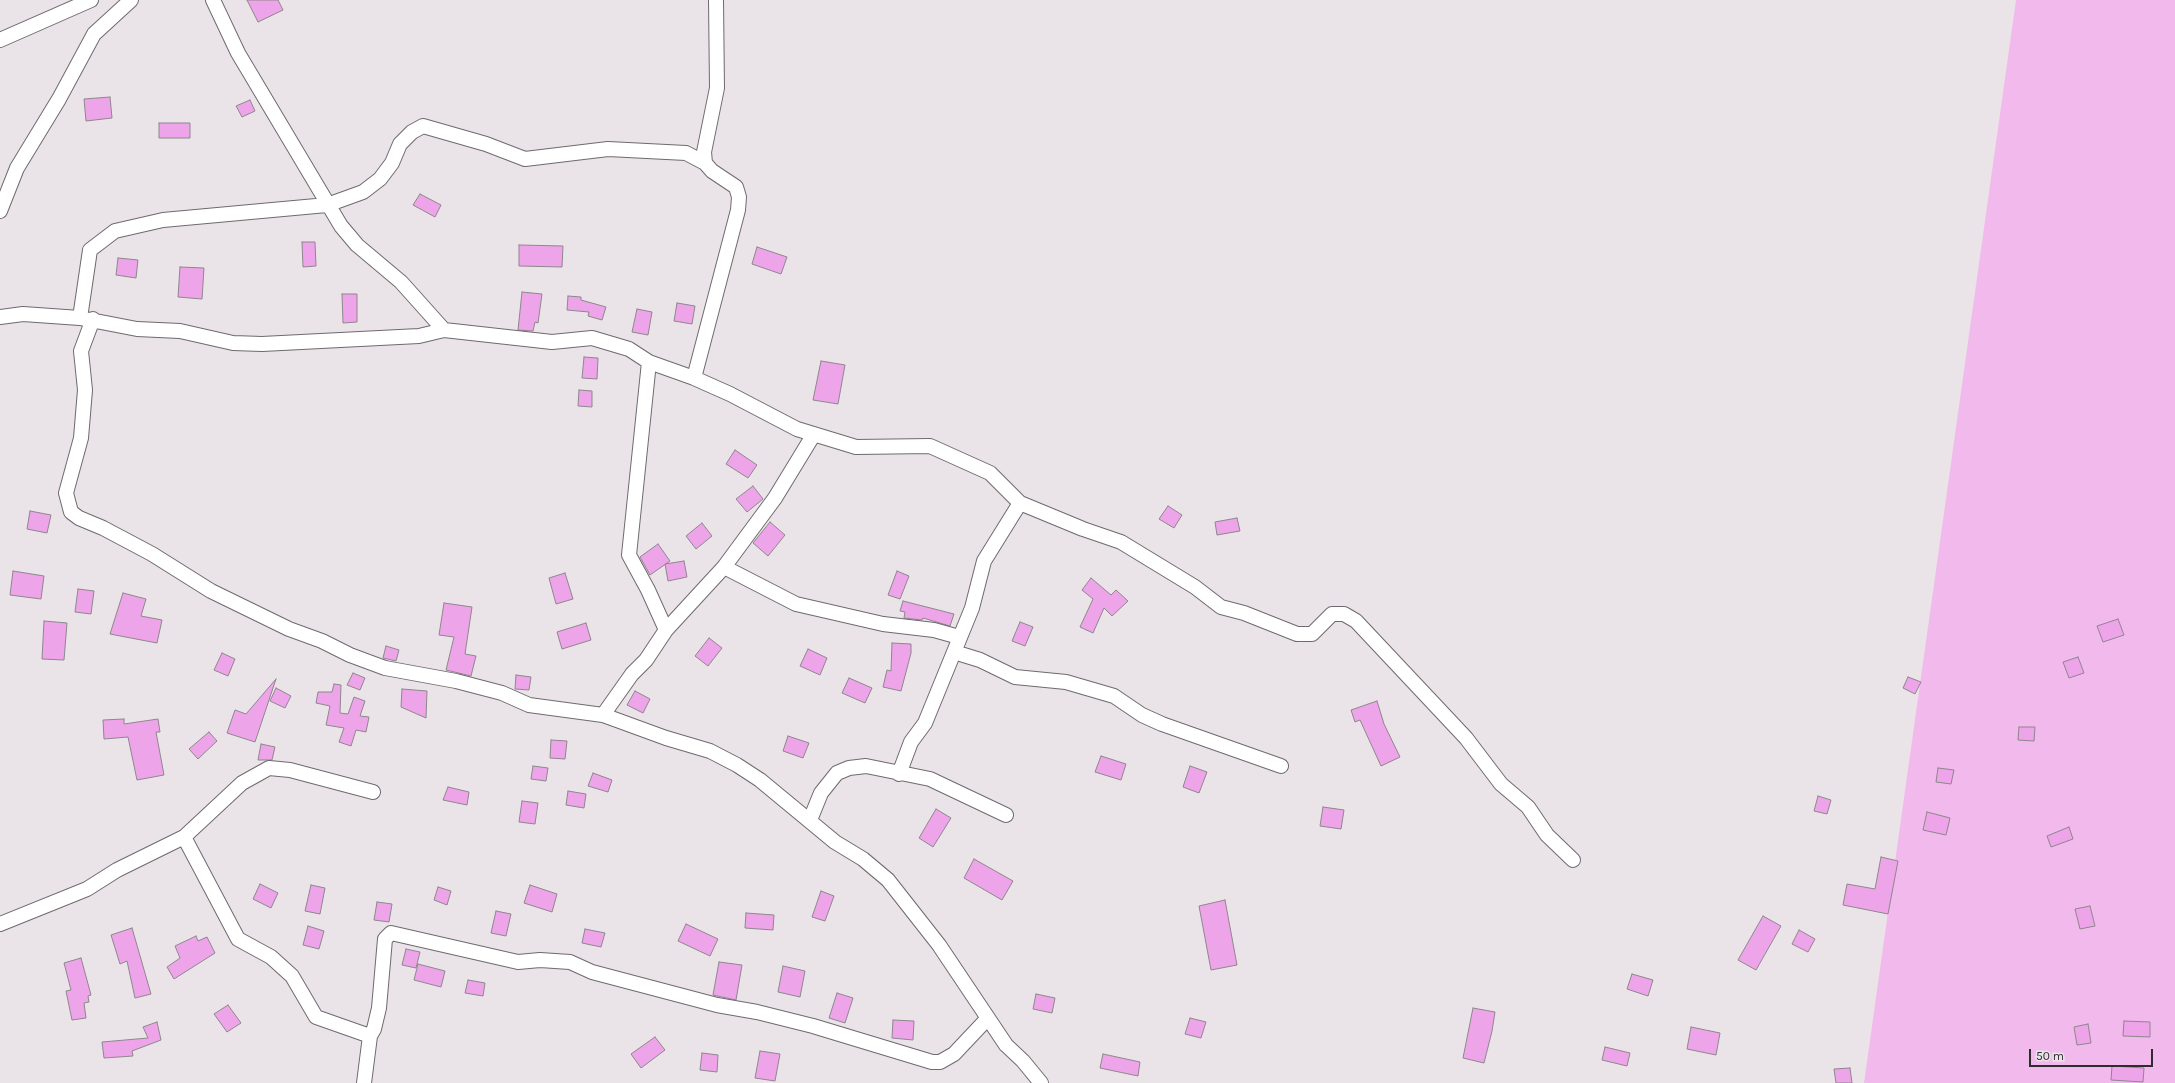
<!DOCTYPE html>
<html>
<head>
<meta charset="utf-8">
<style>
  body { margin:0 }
  #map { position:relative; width:2175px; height:1083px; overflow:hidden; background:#eae4e9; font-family:Karla,sans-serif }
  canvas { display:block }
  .scale { position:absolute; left:2029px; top:1049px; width:124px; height:18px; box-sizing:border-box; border:2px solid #2e2c2e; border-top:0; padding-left:5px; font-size:12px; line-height:14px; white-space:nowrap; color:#2e2c2e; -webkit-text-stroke:3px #eae4e9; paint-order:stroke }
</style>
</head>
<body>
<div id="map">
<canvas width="2175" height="1083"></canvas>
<div class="scale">50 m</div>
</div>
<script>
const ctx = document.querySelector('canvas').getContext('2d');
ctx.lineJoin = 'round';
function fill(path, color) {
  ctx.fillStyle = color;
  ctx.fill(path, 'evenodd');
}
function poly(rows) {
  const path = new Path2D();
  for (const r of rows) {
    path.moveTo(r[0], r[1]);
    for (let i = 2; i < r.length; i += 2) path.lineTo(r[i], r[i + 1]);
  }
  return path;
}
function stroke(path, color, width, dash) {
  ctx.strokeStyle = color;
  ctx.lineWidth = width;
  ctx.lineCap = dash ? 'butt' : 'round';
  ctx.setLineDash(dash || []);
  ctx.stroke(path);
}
const green = poly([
  [2016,0,2175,0,2175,1083,1864,1083]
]);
const building = poly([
  [247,0,278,0,283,10,258,22,247,0],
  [110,97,112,118,86,121,84,99,110,97],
  [250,100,255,111,242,117,236,106,250,100],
  [159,123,190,123,190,138,159,138,159,123],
  [420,194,441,205,435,217,413,205,420,194],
  [302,242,315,242,316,266,303,267,302,242],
  [519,245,563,246,562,267,519,266,519,245],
  [757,247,787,257,781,274,752,264,757,247],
  [118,258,138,260,136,278,116,275,118,258],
  [180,267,204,268,202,299,178,297,180,267],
  [522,292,542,294,538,323,535,322,533,331,518,330,522,292],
  [342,294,357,294,357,322,343,323,342,294],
  [568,296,581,297,581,300,606,307,602,320,588,316,589,312,567,310,568,296],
  [677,303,695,306,692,324,674,321,677,303],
  [637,309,652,312,648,335,632,332,637,309],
  [584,357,598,358,597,379,582,378,584,357],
  [821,361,845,365,838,404,813,400,821,361],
  [579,390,592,391,592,407,578,406,579,390],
  [735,450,757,465,748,478,726,464,735,450],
  [753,486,763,499,747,512,736,499,753,486],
  [1168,506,1182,515,1174,528,1159,519,1168,506],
  [30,511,51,515,47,533,27,529,30,511],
  [1237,518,1240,531,1217,535,1215,522,1237,518],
  [770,522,785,535,768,556,753,543,770,522],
  [702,523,712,536,696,549,686,536,702,523],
  [658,544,670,561,650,575,640,557,658,544],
  [684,561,687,577,668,581,665,564,684,561],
  [13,571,44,576,41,599,10,595,13,571],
  [897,571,909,576,900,599,888,595,897,571],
  [565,573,573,599,556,604,549,578,565,573],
  [1091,578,1111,595,1116,590,1128,601,1112,616,1104,608,1093,633,1080,627,1093,599,1082,590,1091,578],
  [78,589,94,591,91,614,75,612,78,589],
  [123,593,146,599,141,616,162,620,157,643,110,634,123,593],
  [903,601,954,614,950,626,923,618,922,620,904,618,905,612,900,611,903,601],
  [444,603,472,607,465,654,476,656,471,676,446,670,454,637,439,635,444,603],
  [2118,619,2124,635,2103,642,2097,626,2118,619],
  [44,621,67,623,64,660,42,659,44,621],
  [1020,622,1033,627,1025,646,1012,641,1020,622],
  [586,623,591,640,562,649,557,632,586,623],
  [709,638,722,648,708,666,695,656,709,638],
  [892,643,911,644,911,653,901,691,883,687,887,670,891,671,892,643],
  [386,646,399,650,396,661,383,658,386,646],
  [808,649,827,658,820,675,800,666,808,649],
  [222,653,235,659,228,676,214,670,222,653],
  [2078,657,2084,673,2069,678,2063,662,2078,657],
  [353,673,365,678,360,690,347,685,353,673],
  [516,675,531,677,529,690,515,689,516,675],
  [1908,677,1921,682,1915,694,1903,688,1908,677],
  [849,678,872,688,865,703,842,693,849,678],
  [276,679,255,742,227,733,235,710,246,714,276,679],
  [334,684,341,685,340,713,348,714,354,697,365,701,360,716,369,717,366,732,356,730,351,746,339,742,344,728,326,725,330,706,316,703,318,692,332,692,334,684],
  [276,688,291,696,285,708,270,701,276,688],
  [402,689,427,691,426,718,401,707,402,689],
  [635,691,650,699,643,713,627,705,635,691],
  [1377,701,1384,724,1400,757,1381,766,1360,720,1355,722,1351,710,1377,701],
  [124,719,124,724,158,719,160,732,156,732,164,775,137,780,128,737,104,739,103,720,124,719],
  [2019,727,2035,727,2034,741,2018,740,2019,727],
  [209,732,217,741,198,759,189,749,209,732],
  [788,736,809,743,803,758,783,751,788,736],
  [551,740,567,741,565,759,550,758,551,740],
  [261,744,275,747,272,760,258,760,261,744],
  [1101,756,1126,764,1121,780,1095,772,1101,756],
  [533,766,548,768,546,781,531,779,533,766],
  [1190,766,1207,772,1199,793,1183,787,1190,766],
  [1938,768,1954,770,1951,784,1936,782,1938,768],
  [593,773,612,780,608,792,588,786,593,773],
  [448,787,469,792,467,805,443,800,448,787],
  [568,791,586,794,584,808,566,805,568,791],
  [1818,796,1831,800,1827,814,1814,811,1818,796],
  [522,801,538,803,535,824,519,822,522,801],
  [1323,807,1344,810,1341,829,1320,826,1323,807],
  [936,809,951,818,933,847,919,838,936,809],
  [1927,812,1950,818,1946,835,1923,830,1927,812],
  [2069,827,2073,839,2051,847,2047,836,2069,827],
  [1881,857,1898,861,1888,914,1843,905,1847,884,1875,889,1881,857],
  [974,859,1013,881,1002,900,964,878,974,859],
  [260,884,278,893,271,908,253,899,260,884],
  [311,885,325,888,320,914,305,911,311,885],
  [530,885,557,894,552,912,524,903,530,885],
  [438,887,451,891,447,905,434,900,438,887],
  [821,891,834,896,825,921,812,917,821,891],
  [1225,900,1237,965,1211,970,1199,906,1225,900],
  [377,902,392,904,389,922,374,920,377,902],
  [2090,906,2095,926,2080,929,2075,909,2090,906],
  [496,911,511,914,506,936,491,933,496,911],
  [746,913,774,915,773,930,745,928,746,913],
  [1763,916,1781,926,1756,970,1738,960,1763,916],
  [686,924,718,939,710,956,678,941,686,924],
  [308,926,324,931,319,949,303,945,308,926],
  [132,928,151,994,135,998,127,961,120,964,111,935,132,928],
  [585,929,605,933,601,947,582,943,585,929],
  [1799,930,1815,939,1808,952,1792,944,1799,930],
  [196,936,198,941,207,937,215,953,174,979,167,967,180,958,175,946,196,936],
  [406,949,420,952,416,968,402,965,406,949],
  [81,958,91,995,88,996,89,1002,84,1003,86,1018,72,1020,66,991,71,990,64,963,81,958],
  [719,962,742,965,736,1000,713,995,719,962],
  [418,964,445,971,441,987,414,980,418,964],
  [783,966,805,971,800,997,778,992,783,966],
  [1632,974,1653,980,1648,996,1627,989,1632,974],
  [468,980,485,983,483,996,465,993,468,980],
  [837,993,853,998,845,1023,829,1018,837,993],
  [1036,994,1055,998,1052,1013,1033,1009,1036,994],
  [228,1005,241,1023,227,1032,214,1014,228,1005],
  [1473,1008,1495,1012,1492,1031,1484,1063,1463,1058,1473,1008],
  [1190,1018,1206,1022,1201,1038,1185,1034,1190,1018],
  [893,1020,914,1021,913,1040,892,1038,893,1020],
  [2124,1021,2150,1022,2150,1037,2123,1036,2124,1021],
  [157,1022,161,1040,132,1051,133,1056,104,1058,102,1042,148,1038,143,1027,157,1022],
  [2088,1024,2091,1043,2077,1045,2074,1027,2088,1024],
  [1691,1027,1720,1033,1716,1055,1687,1049,1691,1027],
  [655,1037,665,1050,641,1068,631,1054,655,1037],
  [1605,1047,1630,1053,1627,1066,1602,1060,1605,1047],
  [760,1051,780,1054,775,1081,755,1078,760,1051],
  [702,1053,718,1055,717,1072,700,1070,702,1053],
  [1103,1054,1140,1062,1138,1076,1100,1068,1103,1054],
  [2112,1066,2144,1068,2143,1082,2111,1080,2112,1066],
  [1850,1068,1852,1083,1836,1083,1834,1069,1850,1068]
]);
const minor = poly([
  [213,0,238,53,341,226,357,245,401,282,444,330],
  [0,40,91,0],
  [0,211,17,168,59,99,94,34,131,0],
  [0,317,23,314,80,318,137,329,180,331,233,343,262,344,419,336,444,330,552,342,592,338,629,349,649,362,694,378,730,394,797,429,856,447,930,446,990,473,1020,503,1083,529,1121,542,1195,587,1221,607,1244,613,1297,634,1312,634,1332,614,1344,614,1356,621,1466,738,1501,784,1528,807,1547,835,1573,860],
  [80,318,90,250,115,231,163,220,327,205,363,192,380,179,392,163,400,144,412,132,423,126,486,144,525,159,608,149,686,153,705,163],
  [93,319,81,351,85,390,81,438,66,493,71,512,79,518,103,528,152,554,211,591,289,629,322,641,350,655,385,668,456,681,502,693,529,705,603,715,632,674,646,660,666,630,724,567,775,498,814,434],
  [649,362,629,555,648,590,666,630],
  [694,378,738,210,739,197,736,187,712,171,705,163,704,152,717,88,716,0],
  [724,567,796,604,883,624,934,630,959,637],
  [954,652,980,660,1015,677,1066,682,1114,696,1142,715,1162,724,1281,766],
  [603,715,666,738,710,751,737,765,760,780,835,842,863,859,888,880,939,945,1006,1045,1023,1061,1041,1083],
  [899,774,911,742,925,723,972,608,984,561,1020,503],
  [810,820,821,793,837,773,849,768,866,766,930,779,1006,815],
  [184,837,238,939,271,957,292,976,316,1017,370,1036,374,1029,379,1008,385,939,391,933,518,962,540,960,570,962,592,972,717,1005,757,1012,813,1026,932,1062,940,1062,954,1054,987,1019],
  [0,924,87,889,117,870,184,837,242,783,269,768,290,770,373,792],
  [364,1083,370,1036]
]);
fill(green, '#f2b9ed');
fill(building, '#eea4e9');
stroke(building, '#8d878c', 1);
stroke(minor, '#6f6a6f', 16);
stroke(minor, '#fff', 14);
</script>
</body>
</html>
